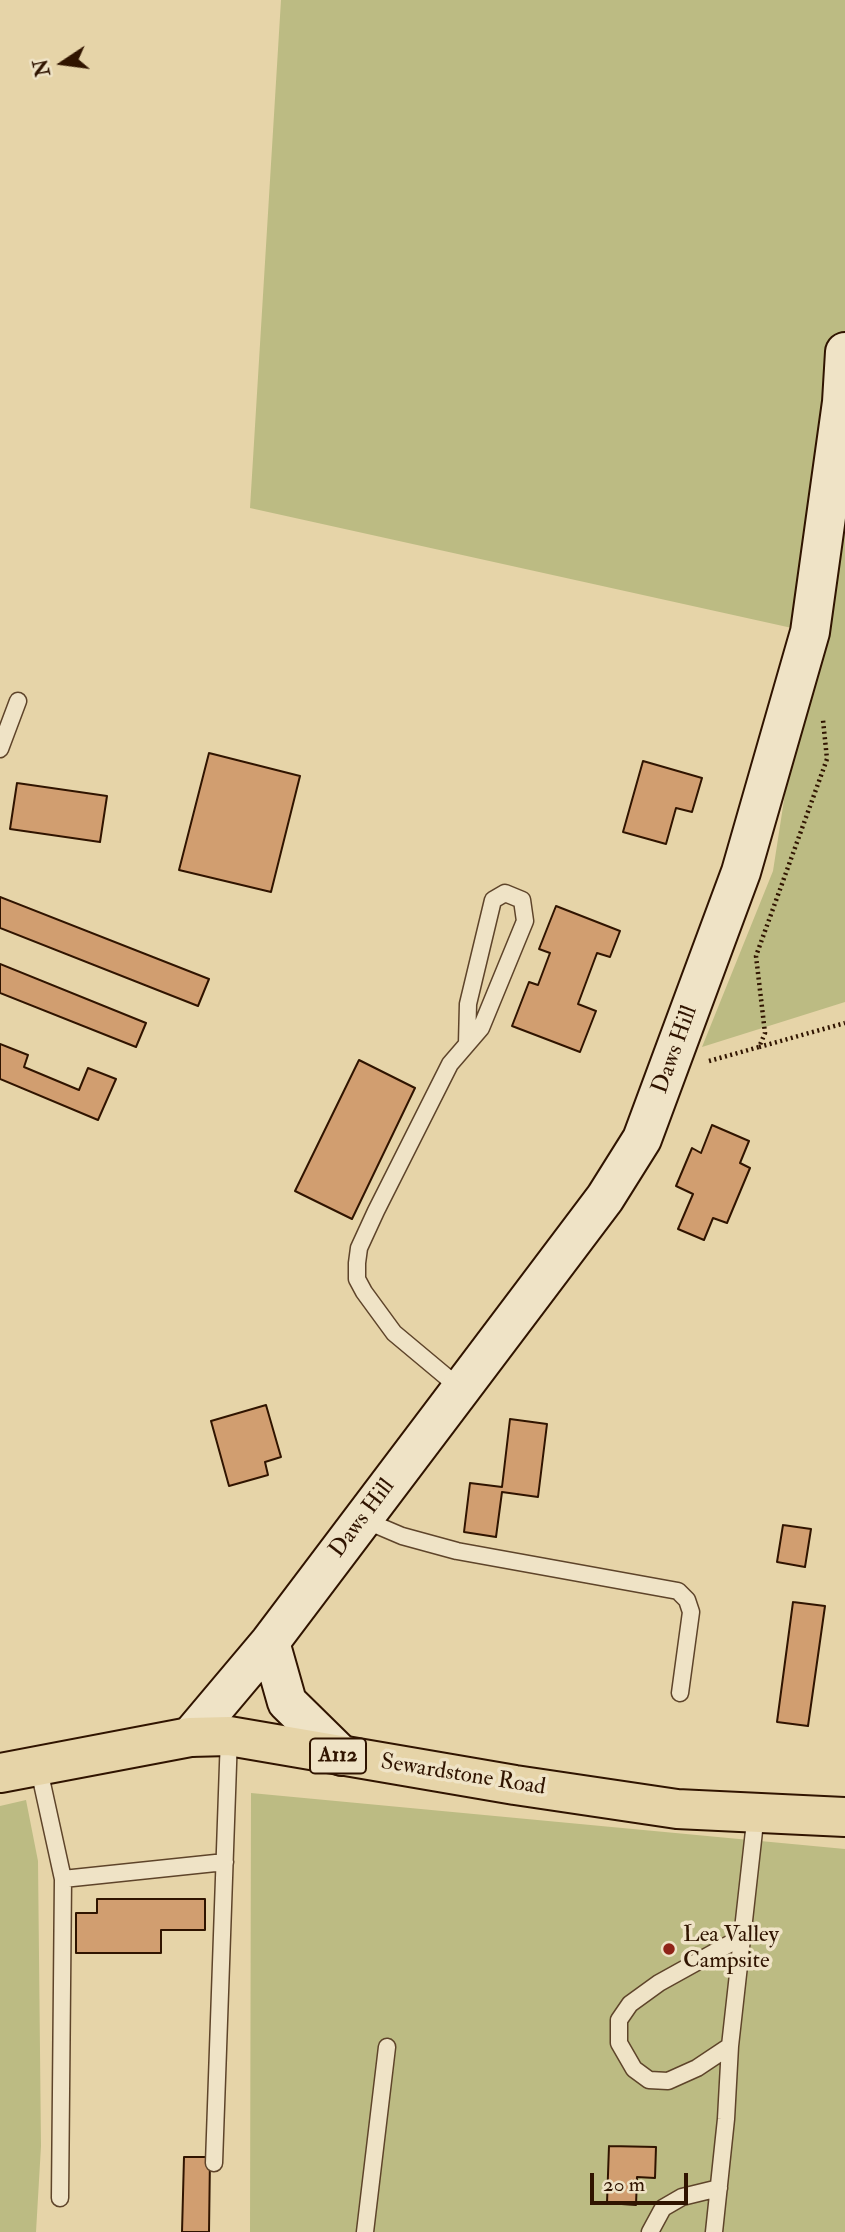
<!DOCTYPE html>
<html>
<head>
<meta charset="utf-8">
<style>
  body { margin:0 }
  #map { position:relative; width:845px; height:2232px; overflow:hidden; background:#e6d4a8; font-family:"IM FELL Double Pica",serif }
  canvas { display:block }
  .north { position:absolute; left:28px; top:28px; width:70px; height:70px; -webkit-text-stroke:5px #efe3c6; paint-order:stroke; rotate:257deg; font-size:19px; font-weight:700; line-height:28px; text-align:center; color:#301400 }
  .north::after { content:''; display:block; margin:auto; width:24px; height:32px; background:#301400; clip-path:polygon(50% 0,100% 100%,50% 72%,0 100%) }
  .scale { position:absolute; left:590px; top:2173px; width:98px; height:32px; box-sizing:border-box; border:4px solid #301400; border-top:0; padding-left:9px; font-size:21px; line-height:24px; white-space:nowrap; color:#301400; -webkit-text-stroke:5px #efe3c6; paint-order:stroke }
</style>
</head>
<body>
<div id="map">
<canvas width="845" height="2232"></canvas>
<div class="north">N</div>
<div class="scale">20 m</div>
</div>
<script>
const ctx = document.querySelector('canvas').getContext('2d');
ctx.lineJoin = 'round';
function fill(path, color) {
  ctx.fillStyle = color;
  ctx.fill(path, 'evenodd');
}
function poly(rows) {
  const path = new Path2D();
  for (const r of rows) {
    path.moveTo(r[0], r[1]);
    for (let i = 2; i < r.length; i += 2) path.lineTo(r[i], r[i + 1]);
  }
  return path;
}
function stroke(path, color, width, dash) {
  ctx.strokeStyle = color;
  ctx.lineWidth = width;
  ctx.lineCap = dash ? 'butt' : 'round';
  ctx.setLineDash(dash || []);
  ctx.stroke(path);
}
function drawText(font, color, halo, rows, align = 'center') {
  ctx.font = font + ' "IM FELL Double Pica",serif';
  ctx.lineWidth = 7;
  ctx.setLineDash([]);
  ctx.textBaseline = 'middle';
  ctx.strokeStyle = halo;
  ctx.fillStyle = color;
  for (const [text, x, y, turn = 0] of rows) {
    ctx.save();
    ctx.translate(x, y);
    ctx.rotate((+turn || 0) * Math.PI / 180);
    ctx.textAlign = isNaN(turn) ? turn : align;
    if (halo) ctx.strokeText(text, 0, 0);
    ctx.fillText(text, 0, 0);
    ctx.restore();
  }
}
const green = poly([
  [281,0,845,0,845,1002,702,1047,773,871,810,632,250,508],
  [251,1793,845,1849,845,2232,250,2232],
  [26,1800,38,1861,41,2146,36,2232,0,2232,0,1806]
]);
const building = poly([
  [209,753,300,776,271,892,179,870,209,753],
  [643,761,702,778,692,812,676,808,666,844,623,832,643,761],
  [17,783,107,796,100,842,10,829,17,783],
  [0,897,209,979,198,1006,0,928,0,897],
  [556,906,620,931,610,957,597,953,578,1004,596,1011,580,1052,512,1026,529,982,538,985,550,953,539,949,556,906],
  [0,964,146,1023,136,1047,0,993,0,964],
  [0,1044,28,1055,24,1067,79,1090,88,1068,116,1079,98,1120,0,1079,0,1044],
  [359,1060,415,1088,352,1219,295,1191,359,1060],
  [712,1125,749,1141,740,1163,750,1168,727,1223,713,1218,704,1240,678,1229,693,1194,676,1186,692,1148,701,1153,712,1125],
  [266,1405,281,1457,265,1462,268,1475,229,1486,211,1421,266,1405],
  [510,1419,547,1424,538,1497,502,1492,496,1537,464,1532,470,1483,502,1487,510,1419],
  [783,1525,811,1529,805,1567,777,1562,783,1525],
  [793,1602,825,1606,808,1726,777,1722,793,1602],
  [97,1899,205,1899,205,1930,161,1930,161,1953,76,1953,76,1913,97,1913,97,1899],
  [609,2146,656,2147,655,2178,637,2177,636,2205,607,2203,609,2146],
  [184,2157,210,2157,209,2232,182,2232,184,2157]
]);
const path = poly([
  [759,1047,845,1023],
  [709,1061,759,1047,765,1033,756,956,827,759,823,720]
]);
const lane = poly([
  [0,749,18,701],
  [461,1389,394,1333,364,1292,357,1279,357,1263,359,1248,376,1211,450,1064,481,1028,525,921,522,900,505,893,493,900,468,1004,467,1044],
  [362,1519,402,1536,457,1551,678,1591,687,1600,691,1612,680,1693],
  [38,1765,63,1879,60,2198],
  [63,1879,225,1862],
  [730,2046,697,2068,668,2081,649,2080,634,2069,619,2043,619,2020,630,2004,659,1983,742,1937],
  [214,2163,229,1736],
  [365,2232,387,2047],
  [650,2232,663,2208,682,2197,719,2188],
  [714,2232,726,2119,730,2046,756,1813]
]);
const secondary = poly([
  [270,1642,287,1702,342,1756],
  [190,1737,270,1642,461,1389,605,1198,642,1139,741,872,810,632,842,402,845,352]
]);
const primary = poly([
  [0,1773,190,1737,229,1736,515,1785,677,1809,845,1817]
]);
const markers = [
  [669,1949,7,"#8f2418"]
];
const shields = [
  [338,1756,56]
];
const shieldNames = [
  ["A112",338,1756]
];
const streetNames = [
  ["Daws Hill",676,1050,-70],
  ["Daws Hill",363,1519,-53],
  ["Sewardstone Road",463,1776,9]
];
const poiNames = [
  ["Lea Valley",683,1936],
  ["Campsite",683,1962]
];
fill(green, '#bcbb83');
fill(building, '#d19e70');
stroke(building, '#301400', 2);
stroke(lane, '#5e442a', 19);
stroke(secondary, '#301400', 42);
stroke(primary, '#301400', 42);
stroke(path, '#301400', 4.5, [2, 3.5]);
stroke(lane, '#efe3c6', 16);
stroke(secondary, '#efe3c6', 38);
stroke(primary, '#e6d4a8', 38);
for (const [x, y, r, color] of markers) {
  const dot = new Path2D();
  dot.arc(x, y, r, 0, 2 * Math.PI);
  ctx.fillStyle = color;
  ctx.fill(dot);
  stroke(dot, '#efe3c6', 2.5);
}
for (const [x, y, w] of shields) {
  const box = new Path2D();
  box.roundRect(x - w / 2, y - 17.5, w, 35, 5);
  ctx.fillStyle = '#efe3c6';
  ctx.fill(box);
  stroke(box, '#301400', 2);
}
drawText('bold 21px', '#301400', null, shieldNames);
drawText('23px', '#301400', '#efe3c6', streetNames);
drawText('23px', '#301400', '#efe3c6', poiNames, 'left');
</script>
</body>
</html>
